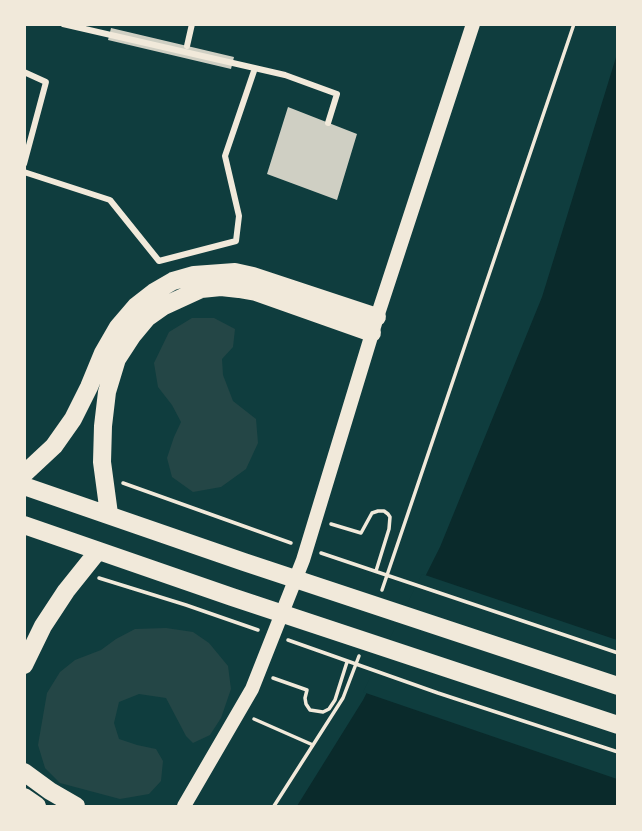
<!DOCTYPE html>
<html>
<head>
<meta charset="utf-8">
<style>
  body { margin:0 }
  #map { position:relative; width:642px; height:831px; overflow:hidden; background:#0f3d3e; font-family:"Exo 2",sans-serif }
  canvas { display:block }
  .frame { position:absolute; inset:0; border:26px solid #f1e9da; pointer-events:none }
</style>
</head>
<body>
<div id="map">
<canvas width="642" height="831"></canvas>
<div class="frame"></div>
</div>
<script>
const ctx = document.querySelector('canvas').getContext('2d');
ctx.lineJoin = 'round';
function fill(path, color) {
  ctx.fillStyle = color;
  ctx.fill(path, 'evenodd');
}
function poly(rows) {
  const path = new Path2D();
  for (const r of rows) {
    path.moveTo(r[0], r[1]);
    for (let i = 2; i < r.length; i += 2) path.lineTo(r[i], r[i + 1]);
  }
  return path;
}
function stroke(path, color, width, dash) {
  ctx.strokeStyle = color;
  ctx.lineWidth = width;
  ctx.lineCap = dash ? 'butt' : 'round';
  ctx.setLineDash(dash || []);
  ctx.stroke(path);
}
const green = poly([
  [192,318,214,318,235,329,233,347,222,359,223,375,233,401,256,419,258,443,246,469,221,487,193,492,172,477,167,458,174,437,181,422,172,405,158,387,154,363,169,332],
  [166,628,193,632,209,643,228,666,231,689,221,718,210,735,193,743,186,736,166,698,139,694,119,702,114,723,119,739,137,745,156,749,163,761,161,781,149,794,120,799,60,783,45,768,38,745,47,693,60,672,75,660,101,650,116,639,135,629]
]);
const water = poly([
  [617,54,617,806,297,806,363,700,440,547,542,297]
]);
const pier = poly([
  [422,574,617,640,617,779,363,692]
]);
const building = poly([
  [111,28,234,57,231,69,108,40],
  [288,107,357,134,337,200,267,174]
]);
const path = poly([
  [123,483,291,543],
  [331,524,361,533,372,513,378,511,384,511,388,514,390,517,389,529,376,571],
  [321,553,618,653],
  [99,578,186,605,258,630],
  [382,590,574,24],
  [288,640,438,693,618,752],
  [273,678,307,690,305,698,306,704,310,710,323,712,329,709,335,700,347,662],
  [254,719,313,745],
  [274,806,343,698,359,656]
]);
const pedestrian = poly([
  [63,24,285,75,337,94,328,123],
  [187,46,192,24],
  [24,72,46,82,24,164],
  [24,172,110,200,159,261,236,241,239,216,225,156,255,68]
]);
const secondary = poly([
  [184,806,252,689,303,560,377,317,473,24]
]);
const primary = poly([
  [24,474,54,446,73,419,89,387,103,353,118,327,136,306,154,292,173,281,194,275,235,272,253,276,377,317],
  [24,486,244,562,618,686],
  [109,514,102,462,103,426,107,392,117,359,132,336,147,318,164,306,201,289,221,287,239,289,256,292,372,333],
  [24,525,232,597,618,725],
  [24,665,43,626,66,591,98,551],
  [24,772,50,791,76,806],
  [24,797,37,806]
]);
fill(green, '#244646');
fill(water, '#0a2a2b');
fill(pier, '#0f3d3e');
fill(building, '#cfcfc3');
stroke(path, '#f1e9da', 3.5);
stroke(pedestrian, '#f1e9da', 6);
stroke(secondary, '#f1e9da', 14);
stroke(primary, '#f1e9da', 18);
</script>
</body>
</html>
